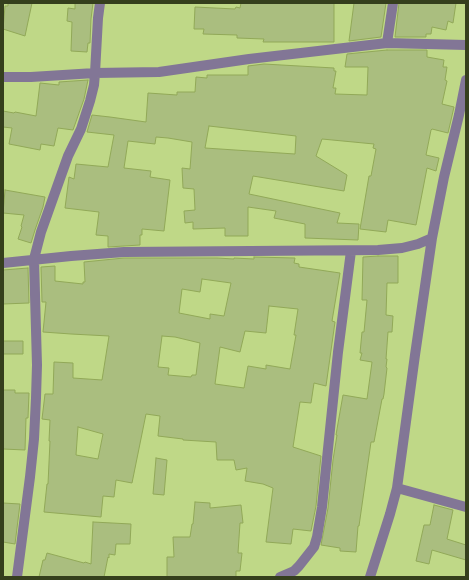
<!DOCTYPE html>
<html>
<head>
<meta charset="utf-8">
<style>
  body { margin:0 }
  #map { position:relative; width:469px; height:580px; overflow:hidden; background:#bfd887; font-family:"Noto Serif",serif }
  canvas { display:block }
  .frame { position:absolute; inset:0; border:4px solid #353f1d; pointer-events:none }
</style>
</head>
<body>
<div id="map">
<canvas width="469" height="580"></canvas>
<div class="frame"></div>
</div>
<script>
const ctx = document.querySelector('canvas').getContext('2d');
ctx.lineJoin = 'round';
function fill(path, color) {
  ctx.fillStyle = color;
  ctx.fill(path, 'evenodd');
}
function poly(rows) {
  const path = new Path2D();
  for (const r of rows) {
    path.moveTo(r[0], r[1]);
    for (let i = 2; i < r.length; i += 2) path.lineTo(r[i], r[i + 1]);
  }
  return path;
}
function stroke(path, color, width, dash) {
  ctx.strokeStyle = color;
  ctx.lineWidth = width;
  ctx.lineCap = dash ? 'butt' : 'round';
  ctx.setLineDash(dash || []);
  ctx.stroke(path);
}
const building = poly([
  [8,3,32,3,25,36,3,29,5,6,8,6,8,3],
  [75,3,93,3,91,19,90,43,88,43,87,52,71,51,72,22,67,21,68,8,75,9,75,3],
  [241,3,334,3,334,42,263,42,264,39,237,38,237,35,203,34,204,29,194,29,195,7,235,9,236,7,240,8,241,3],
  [354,3,386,3,381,37,349,41,354,3],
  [399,3,456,3,453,23,448,21,446,30,432,27,431,34,426,34,426,37,395,37,399,3],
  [387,50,427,50,427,57,444,60,443,67,447,67,445,80,447,81,442,104,454,107,448,133,432,129,431,130,426,155,439,158,436,171,427,168,416,225,388,220,386,232,360,229,369,176,371,176,376,149,373,148,374,144,322,139,316,156,347,175,344,191,253,176,249,194,340,213,337,223,359,224,358,240,305,238,305,224,274,218,276,211,248,207,248,236,225,236,225,228,193,229,193,222,185,223,184,211,195,210,194,189,183,188,182,168,190,169,192,142,168,138,156,137,155,144,128,141,124,168,151,171,150,177,170,180,164,231,142,229,142,235,140,235,140,245,108,247,108,236,96,235,99,212,65,208,69,177,74,179,76,164,108,167,114,135,87,132,92,115,110,117,146,122,148,93,177,95,177,92,195,92,196,77,207,78,207,75,248,75,248,66,264,64,334,68,334,71,336,71,333,88,336,88,335,94,367,95,368,67,345,67,347,54,387,50],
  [209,126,296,136,295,154,205,148,209,126],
  [88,80,84,99,73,130,58,128,54,146,41,144,40,150,9,144,12,128,3,127,3,111,14,113,15,112,36,116,40,83,59,85,59,82,88,80],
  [5,190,45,197,43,207,35,230,31,243,18,239,22,227,21,226,24,215,3,213,5,190],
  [378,256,398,256,398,283,387,283,386,315,393,316,392,332,388,332,386,359,387,359,386,367,387,368,384,394,383,399,382,399,374,442,371,442,359,526,358,526,356,552,340,551,340,548,321,545,328,508,333,460,337,435,336,435,337,429,343,395,367,399,372,362,360,360,362,353,360,353,362,332,364,332,367,300,362,300,363,257,378,256],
  [254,257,295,258,294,263,299,264,299,267,340,273,332,321,335,322,326,386,314,383,311,403,300,402,293,447,321,456,316,506,311,531,293,529,291,544,266,542,273,488,263,484,245,481,247,468,236,470,234,460,217,460,216,442,183,440,183,439,158,436,160,416,146,414,132,483,116,480,114,497,103,496,101,517,44,512,47,484,48,484,50,441,49,441,50,420,42,419,45,394,53,394,54,362,73,363,73,378,102,380,109,336,71,334,43,332,46,302,42,302,41,267,55,266,55,281,83,284,83,282,85,282,84,262,124,258,217,258,234,259,234,258,254,259,254,257],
  [202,279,231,283,224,316,210,314,210,319,179,313,182,289,200,292,202,279],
  [269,306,298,309,294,335,296,335,290,369,266,365,266,369,248,366,244,388,215,384,220,347,240,352,245,331,266,333,269,306],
  [162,336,175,337,200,343,196,375,192,375,191,377,168,375,169,368,158,367,162,336],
  [78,427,103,434,98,459,76,455,78,427],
  [28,268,29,303,3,304,3,270,28,268],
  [3,341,23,341,23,354,3,354,3,341],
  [3,390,15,390,15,393,29,393,28,418,26,418,25,450,3,449,3,390],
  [156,458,167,460,164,495,153,494,156,458],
  [195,502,210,503,210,508,241,505,243,523,240,523,238,553,242,553,240,571,236,571,236,577,167,577,167,557,174,557,173,537,190,537,192,524,193,524,195,502],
  [3,503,20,504,15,544,3,542,3,503],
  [434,505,453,510,447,539,466,545,466,560,432,550,429,564,416,561,424,525,430,525,434,505],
  [93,522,131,524,130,544,116,544,115,555,109,554,109,558,108,557,104,577,39,577,43,560,45,560,47,553,84,563,85,562,91,564,93,522]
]);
const minor = poly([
  [387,43,393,3],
  [3,77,31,77,95,73,159,72,249,59,387,43,466,45],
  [3,263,71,256,124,252,378,250,402,248,418,244,432,238],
  [397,488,466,507],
  [17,577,30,477,34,439,36,398,37,365,34,259,41,232,68,156,81,129,90,101,94,85,95,73,98,18,100,3],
  [280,577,294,571,299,566,314,547,317,537,322,507,338,352,351,251],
  [370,577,390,514,397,488,415,355,432,238,444,177,459,115,466,80]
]);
fill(building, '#aabe7f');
stroke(building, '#91a858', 1);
stroke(minor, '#827696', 10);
</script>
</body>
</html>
